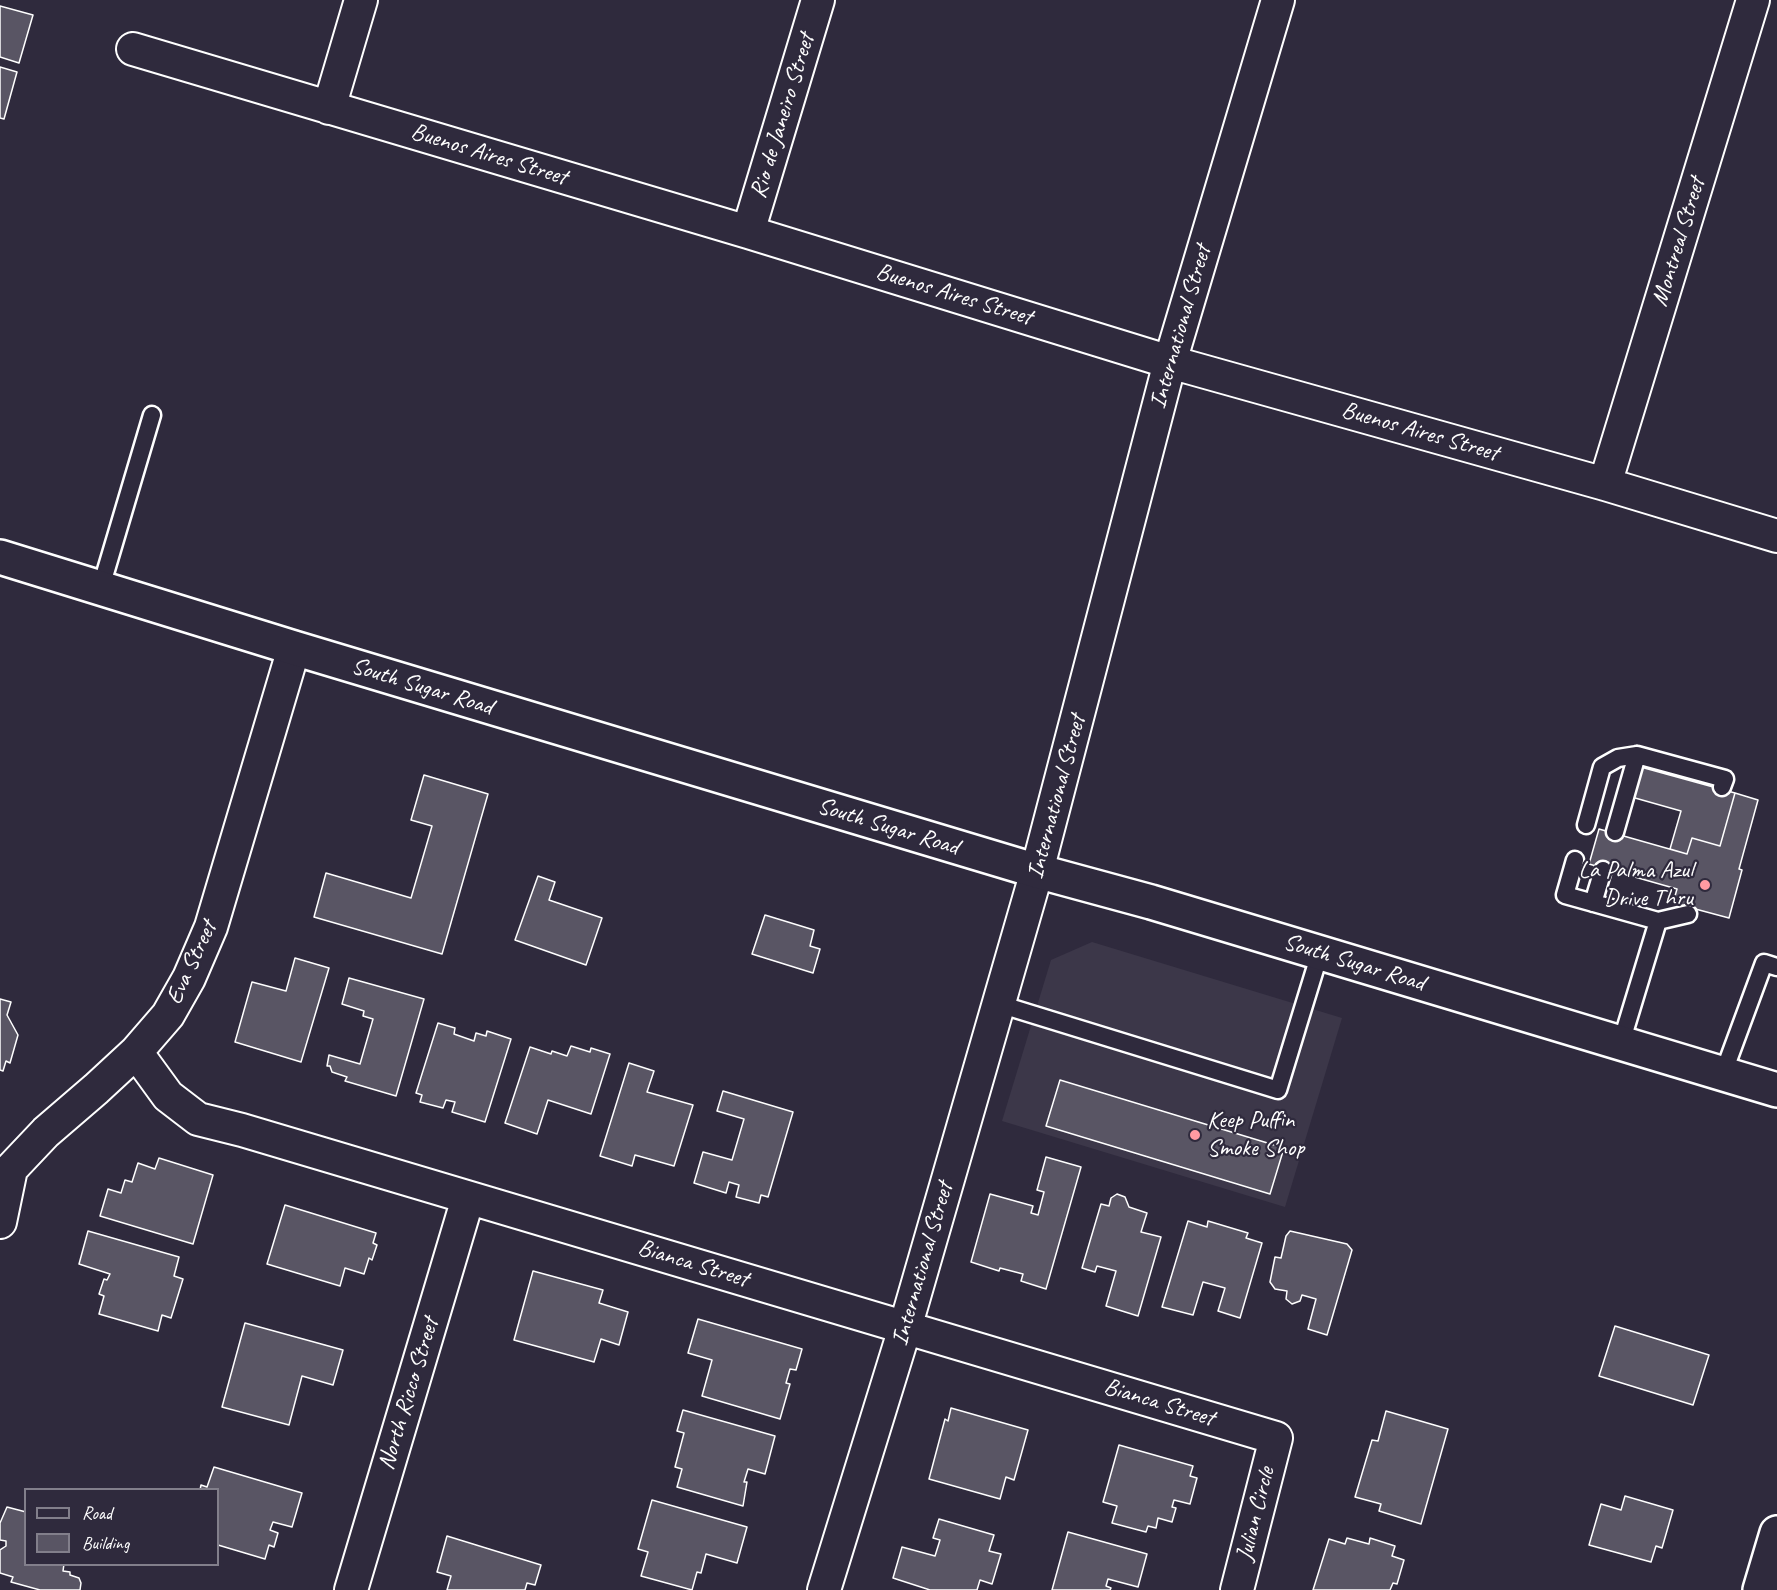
<!DOCTYPE html>
<html>
<head>
<meta charset="utf-8">
<style>
  body { margin:0 }
  #map { position:relative; width:1777px; height:1590px; overflow:hidden; background:#2f2a3d; font-family:Caveat,sans-serif }
  canvas { display:block }
  .legend { position:absolute; left:24px; top:1488px; width:195px; height:78px; box-sizing:border-box; background:#2f2a3d; border:2px solid #827f8b; margin:0; padding:8px 10px; list-style:none; font-size:18px; color:#fff }
  .legend li { display:flex; align-items:center; gap:12px; height:30px }
  .legend b { width:30px; border:2px solid #827f8b }
</style>
</head>
<body>
<div id="map">
<canvas width="1777" height="1590"></canvas>
<ul class="legend">
<li><b style="height:8px;background:#2f2a3d"></b>Road</li>
<li><b style="height:16px;background:#595564"></b>Building</li>
</ul>
</div>
<script>
const ctx = document.querySelector('canvas').getContext('2d');
ctx.lineJoin = 'round';
function fill(path, color) {
  ctx.fillStyle = color;
  ctx.fill(path, 'evenodd');
}
function poly(rows) {
  const path = new Path2D();
  for (const r of rows) {
    path.moveTo(r[0], r[1]);
    for (let i = 2; i < r.length; i += 2) path.lineTo(r[i], r[i + 1]);
  }
  return path;
}
function stroke(path, color, width, dash) {
  ctx.strokeStyle = color;
  ctx.lineWidth = width;
  ctx.lineCap = dash ? 'butt' : 'round';
  ctx.setLineDash(dash || []);
  ctx.stroke(path);
}
function drawText(font, color, halo, rows, align = 'center') {
  ctx.font = font + ' Caveat,sans-serif';
  ctx.lineWidth = 4.5;
  ctx.setLineDash([]);
  ctx.textBaseline = 'middle';
  ctx.strokeStyle = halo;
  ctx.fillStyle = color;
  for (const [text, x, y, turn = 0] of rows) {
    ctx.save();
    ctx.translate(x, y);
    ctx.rotate((+turn || 0) * Math.PI / 180);
    ctx.textAlign = isNaN(turn) ? turn : align;
    if (halo) ctx.strokeText(text, 0, 0);
    ctx.fillText(text, 0, 0);
    ctx.restore();
  }
}
const built = poly([
  [1092,942,1342,1018,1285,1207,1002,1121,1051,960]
]);
const building = poly([
  [0,6,33,15,19,63,0,57,0,6],
  [0,67,17,72,4,119,0,118,0,67],
  [1637,766,1735,793,1720,846,1692,838,1687,854,1670,849,1681,811,1628,796,1637,766],
  [424,775,488,794,442,954,314,917,326,873,411,898,432,826,411,820,424,775],
  [1735,793,1758,800,1739,869,1742,870,1729,918,1673,903,1677,889,1589,864,1599,829,1687,854,1692,838,1720,846,1735,793],
  [538,876,555,882,549,900,602,918,586,965,515,940,538,876],
  [765,915,814,930,810,946,820,949,813,973,752,954,765,915],
  [295,958,329,968,301,1062,235,1042,252,982,286,991,295,958],
  [349,978,424,999,396,1096,345,1081,347,1077,332,1072,330,1066,327,1066,329,1055,360,1064,373,1019,363,1016,364,1011,342,1004,349,978],
  [0,999,11,1002,7,1015,18,1035,10,1063,6,1061,3,1071,0,1070,0,999],
  [438,1023,455,1028,454,1034,474,1041,476,1033,486,1036,487,1031,511,1039,485,1122,452,1112,455,1102,446,1100,443,1108,420,1102,422,1095,416,1093,438,1023],
  [571,1046,590,1052,591,1048,610,1054,591,1114,548,1100,537,1134,505,1123,530,1047,551,1054,552,1051,567,1056,571,1046],
  [629,1063,654,1071,647,1092,693,1105,674,1166,635,1155,632,1166,600,1156,629,1063],
  [1060,1080,1284,1148,1270,1194,1046,1126,1060,1080],
  [723,1091,793,1112,768,1197,761,1195,759,1203,736,1197,739,1185,729,1182,726,1193,694,1183,703,1152,732,1160,744,1119,717,1111,723,1091],
  [1046,1157,1081,1167,1046,1289,1021,1281,1023,1274,1000,1268,999,1271,971,1262,990,1194,1033,1206,1031,1213,1038,1215,1044,1192,1037,1190,1046,1157],
  [159,1158,213,1175,193,1244,100,1216,108,1189,121,1193,125,1180,132,1182,138,1163,155,1169,159,1158],
  [1117,1194,1125,1197,1129,1207,1147,1213,1141,1232,1161,1237,1138,1316,1106,1306,1116,1271,1097,1266,1095,1272,1082,1268,1101,1204,1109,1206,1111,1198,1117,1194],
  [285,1205,376,1233,373,1243,377,1245,372,1260,369,1258,364,1274,345,1268,340,1286,267,1264,285,1205],
  [1188,1221,1207,1227,1208,1221,1248,1233,1246,1238,1262,1243,1240,1318,1218,1311,1225,1288,1203,1282,1193,1315,1162,1307,1188,1221],
  [88,1231,179,1257,174,1276,183,1279,171,1318,162,1315,158,1331,99,1314,104,1296,99,1294,104,1279,107,1280,110,1274,79,1264,88,1231],
  [1290,1231,1347,1244,1352,1250,1327,1335,1308,1329,1316,1299,1302,1295,1300,1301,1292,1304,1286,1299,1287,1291,1275,1289,1270,1282,1275,1257,1281,1258,1286,1236,1290,1231],
  [533,1271,603,1290,599,1303,628,1312,619,1345,601,1339,594,1362,514,1340,533,1271],
  [698,1319,802,1349,796,1370,790,1369,786,1383,790,1384,780,1419,702,1396,712,1360,688,1353,698,1319],
  [245,1323,343,1350,333,1385,302,1376,289,1425,222,1407,245,1323],
  [1615,1326,1709,1355,1693,1405,1599,1376,1615,1326],
  [951,1408,1028,1430,1014,1480,1006,1477,1000,1499,929,1479,945,1419,948,1421,951,1408],
  [683,1410,775,1436,765,1474,748,1469,744,1482,747,1482,743,1506,677,1487,682,1469,675,1467,684,1433,677,1431,683,1410],
  [1386,1411,1448,1429,1421,1524,1379,1511,1381,1504,1355,1497,1372,1440,1378,1441,1386,1411],
  [1119,1445,1193,1466,1190,1476,1197,1478,1190,1504,1174,1500,1172,1507,1176,1508,1172,1522,1158,1518,1156,1528,1148,1526,1146,1532,1112,1523,1117,1506,1103,1502,1119,1445],
  [214,1467,302,1493,292,1527,273,1522,270,1530,278,1533,274,1547,269,1545,265,1559,218,1545,218,1490,200,1490,201,1485,207,1487,214,1467],
  [1625,1496,1673,1510,1662,1548,1656,1546,1651,1562,1589,1545,1601,1504,1621,1510,1625,1496],
  [652,1500,747,1527,737,1563,706,1554,701,1573,697,1572,692,1590,641,1576,648,1552,638,1549,652,1500],
  [7,1507,26,1512,26,1564,64,1564,63,1571,70,1572,70,1575,79,1578,81,1583,80,1590,40,1590,11,1582,13,1577,0,1573,0,1550,6,1546,6,1541,0,1540,0,1523,7,1507],
  [939,1519,994,1535,989,1551,1001,1554,992,1584,980,1580,977,1590,930,1590,893,1578,902,1547,935,1556,940,1540,933,1538,939,1519],
  [1068,1532,1147,1554,1138,1587,1108,1579,1106,1586,1111,1588,1110,1590,1052,1590,1068,1532],
  [447,1536,541,1565,535,1585,527,1583,525,1590,447,1590,451,1576,437,1572,447,1536],
  [1347,1538,1369,1544,1370,1538,1395,1546,1392,1556,1404,1560,1397,1584,1393,1583,1390,1590,1313,1590,1329,1539,1345,1544,1347,1538]
]);
const lane = poly([
  [101,587,152,415],
  [1586,825,1602,767,1618,758,1637,755,1725,779,1722,787],
  [1615,832,1637,755],
  [1575,860,1565,895,1658,921,1688,914],
  [1593,903,1603,870],
  [999,1004,1278,1090,1320,953],
  [1621,1043,1658,921],
  [1723,1074,1764,963,1777,967]
]);
const street = poly([
  [133,49,748,232,1170,362,1605,484,1777,536],
  [329,108,361,0],
  [748,232,818,0],
  [1605,484,1753,0],
  [136,1052,168,1096,198,1119,242,1130,1276,1438,1237,1590],
  [0,1222,11,1169,46,1132,96,1089,136,1052,168,1015,189,978,211,927,294,648],
  [351,1590,468,1198],
  [824,1590,905,1328,1037,871,1170,362,1278,0]
]);
const secondary = poly([
  [0,557,294,648,1037,871,1151,902,1777,1090],
  [1760,1590,1777,1533]
]);
const markers = [
  [1705,885,6,"#ff9aa2"],
  [1195,1135,6,"#ff9aa2"]
];
const streetNames = [
  ["Rio de Janeiro Street",783,116,-73],
  ["Buenos Aires Street",489,155,17],
  ["Montreal Street",1679,242,-73],
  ["Buenos Aires Street",954,295,17],
  ["International Street",1181,327,-74],
  ["Buenos Aires Street",1420,432,16],
  ["South Sugar Road",422,687,17],
  ["International Street",1057,797,-75],
  ["South Sugar Road",888,827,17],
  ["Eva Street",192,963,-65],
  ["South Sugar Road",1354,963,17],
  ["Bianca Street",693,1264,17],
  ["International Street",923,1264,-74],
  ["North Ricco Street",409,1394,-73],
  ["Bianca Street",1159,1403,17],
  ["Julian Circle",1256,1514,-76]
];
const poiNames = [
  ["La Palma Azul",1693,871],
  ["Drive Thru",1693,899],
  ["Keep Puffin",1207,1121,"left"],
  ["Smoke Shop",1207,1149,"left"]
];
fill(built, '#3c3749');
fill(building, '#595564');
stroke(building, '#fff', 1.5);
stroke(lane, '#fff', 21);
stroke(street, '#fff', 36);
stroke(secondary, '#fff', 38);
stroke(lane, '#2f2a3d', 16);
stroke(street, '#2f2a3d', 32);
stroke(secondary, '#2f2a3d', 33);
for (const [x, y, r, color] of markers) {
  const dot = new Path2D();
  dot.arc(x, y, r, 0, 2 * Math.PI);
  ctx.fillStyle = color;
  ctx.fill(dot);
  stroke(dot, '#2f2a3d', 2);
}
drawText('24px', '#fff', '#2f2a3d', streetNames);
drawText('24px', '#fff', '#2f2a3d', poiNames, 'right');
</script>
</body>
</html>
